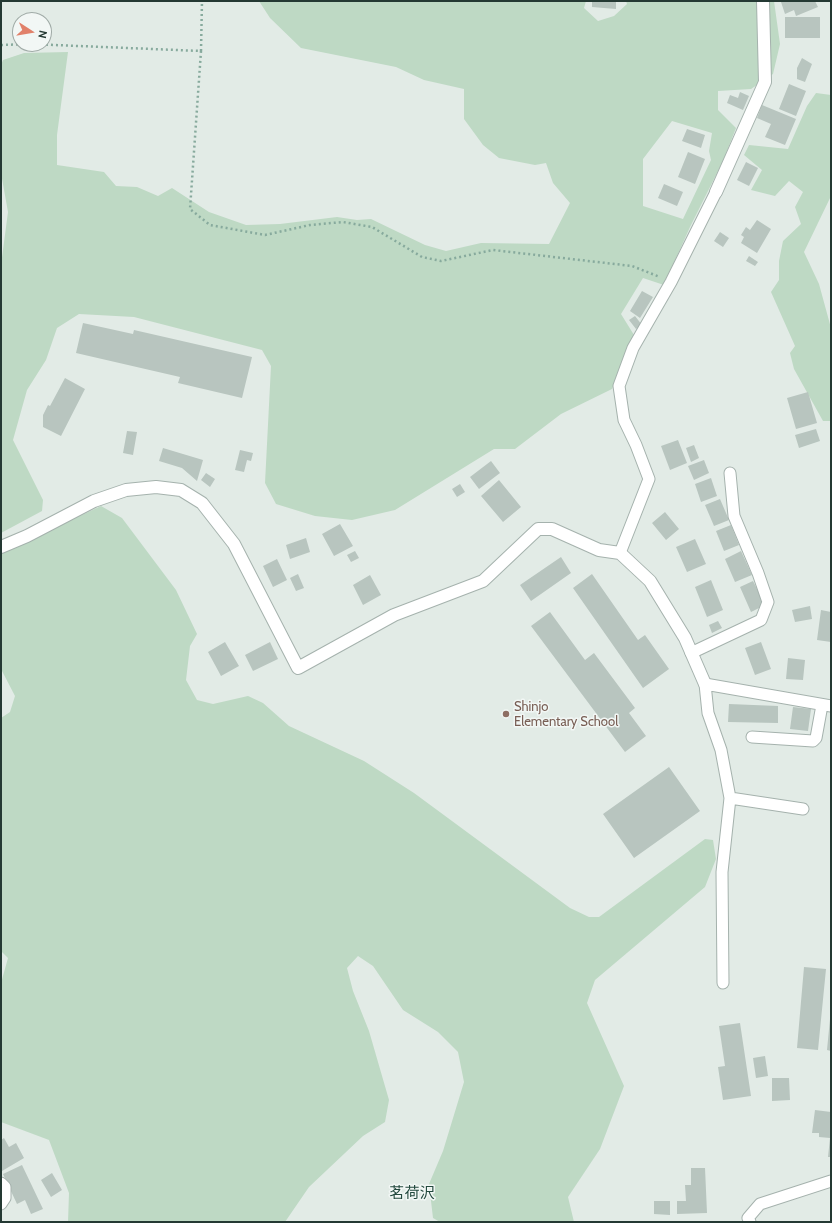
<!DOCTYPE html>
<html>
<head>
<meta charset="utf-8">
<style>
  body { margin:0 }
  #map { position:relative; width:832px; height:1223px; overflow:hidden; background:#e2ebe6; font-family:Cabin,sans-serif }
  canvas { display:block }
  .frame { position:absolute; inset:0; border:2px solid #243933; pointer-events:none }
  .north { position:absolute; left:12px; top:12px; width:40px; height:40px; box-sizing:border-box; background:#f2f7f5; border:1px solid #a0aba7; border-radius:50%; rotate:102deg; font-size:11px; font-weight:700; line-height:16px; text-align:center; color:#243933 }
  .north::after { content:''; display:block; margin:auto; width:14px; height:18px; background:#e1816a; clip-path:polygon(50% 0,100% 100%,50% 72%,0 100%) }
</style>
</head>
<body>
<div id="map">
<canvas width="832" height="1223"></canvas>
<div class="frame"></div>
<div class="north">N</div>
</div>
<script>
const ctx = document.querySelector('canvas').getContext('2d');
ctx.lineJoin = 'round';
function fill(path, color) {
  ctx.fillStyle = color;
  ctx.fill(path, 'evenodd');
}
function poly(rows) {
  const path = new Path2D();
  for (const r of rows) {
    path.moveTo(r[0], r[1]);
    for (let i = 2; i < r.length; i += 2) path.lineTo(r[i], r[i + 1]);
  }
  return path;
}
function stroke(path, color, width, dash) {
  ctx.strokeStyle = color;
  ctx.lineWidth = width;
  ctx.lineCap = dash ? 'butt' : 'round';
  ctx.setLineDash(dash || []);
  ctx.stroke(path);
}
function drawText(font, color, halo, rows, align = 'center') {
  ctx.font = font + ' Cabin,"Noto Sans JP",sans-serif';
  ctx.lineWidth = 3;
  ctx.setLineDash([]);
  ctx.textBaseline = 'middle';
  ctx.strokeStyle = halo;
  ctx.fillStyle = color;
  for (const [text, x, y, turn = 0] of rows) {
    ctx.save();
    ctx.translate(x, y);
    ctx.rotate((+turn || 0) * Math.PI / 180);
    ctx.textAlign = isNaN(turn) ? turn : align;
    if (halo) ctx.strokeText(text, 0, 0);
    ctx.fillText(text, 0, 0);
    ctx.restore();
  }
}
const green = poly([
  [259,1,586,1,584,8,598,21,614,16,627,4,626,1,774,1,780,44,773,74,751,89,718,91,718,110,736,128,723,161,690,227,664,285,643,278,621,314,634,335,612,389,561,414,515,449,494,449,395,510,352,520,315,516,276,504,265,483,271,366,262,350,134,317,79,314,57,328,46,360,27,390,13,440,43,500,42,511,1,533,1,265,8,212,1,173,1,65,3,60,24,53,68,52,57,135,57,165,104,172,116,186,137,187,158,196,172,188,209,212,246,225,280,224,337,217,357,220,371,219,425,245,446,251,481,243,549,244,570,203,553,183,546,163,535,165,499,158,483,145,464,119,464,89,424,80,396,67,301,48,270,18],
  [672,121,712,133,709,151,711,160,683,219,643,206,643,159],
  [816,93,831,95,831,196,804,252,819,284,831,328,831,421,823,421,794,369,790,353,795,346,771,292,779,280,779,261,783,241,801,224,795,207,803,192,789,181,775,196,751,190,762,170,744,155,749,145,788,149,807,106],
  [101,506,122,518,176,590,197,634,190,646,186,680,197,700,213,704,248,696,263,703,289,726,364,761,414,793,570,908,589,917,599,917,705,839,713,840,716,859,705,887,595,980,587,1003,624,1086,600,1149,568,1197,574,1222,440,1222,433,1218,429,1184,443,1151,464,1082,458,1052,438,1032,403,1010,373,966,358,956,347,968,353,991,369,1031,389,1100,385,1122,363,1136,309,1187,285,1222,68,1222,69,1193,49,1140,1,1122,1,983,8,958,1,951,1,718,10,712,15,696,1,669,1,553]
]);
const building = poly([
  [592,1,616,1,616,9,592,7],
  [784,1,815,1,818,7,796,16,794,10,785,14,781,2],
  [785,17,820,17,820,38,785,38],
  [802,58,812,64,805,82,797,79,797,68],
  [789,84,806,91,796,116,779,109],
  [740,92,749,96,743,110,727,103,730,95,738,98],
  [762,105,796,119,785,145,765,137,771,124,757,118],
  [687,129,705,135,701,148,682,141],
  [688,152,705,159,695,184,678,177],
  [746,162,758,168,749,186,737,180],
  [664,184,683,192,677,206,658,198],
  [757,220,771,229,757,253,741,243,744,237,741,235,746,227,750,230],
  [720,232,729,238,723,247,714,241],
  [749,256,758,262,755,266,746,261],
  [642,291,653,297,640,318,630,311],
  [635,316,642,325,636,329,629,320],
  [83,323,133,334,134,330,252,357,242,398,178,383,180,377,76,353],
  [65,378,85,389,61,436,43,427,43,415,48,405,50,406],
  [808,392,817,423,796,429,787,398],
  [816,429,820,441,799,448,795,435],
  [127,431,137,432,133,455,123,453],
  [678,440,687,463,670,470,661,446],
  [694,445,699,458,691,462,686,448],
  [163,448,203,460,197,481,182,468,159,461],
  [240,450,253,453,251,461,247,460,244,472,235,470],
  [704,460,709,473,694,480,688,466],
  [491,461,500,473,479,489,470,477],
  [206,473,215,479,210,487,201,480],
  [711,478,717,496,701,502,695,484],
  [499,480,521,507,503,522,481,496],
  [460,484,465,492,457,497,452,489],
  [720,499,729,520,714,526,705,505],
  [665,512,679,529,666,540,652,523],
  [340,524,353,546,334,556,322,534],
  [731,525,739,545,724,551,716,531],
  [306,538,310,552,290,559,286,545],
  [695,539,706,564,687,572,676,547],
  [355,551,359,558,351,562,347,555],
  [741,551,752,575,735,582,725,559],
  [561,557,571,573,531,601,520,585],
  [277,559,287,580,273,587,263,566],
  [298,574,304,588,296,591,290,578],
  [592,574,638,640,645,635,669,669,643,688,573,588],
  [370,575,381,595,363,605,353,585],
  [711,580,723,610,707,617,695,587],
  [753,581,765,605,751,612,740,587],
  [810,606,812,619,795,622,792,610],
  [821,610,831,612,831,642,817,640],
  [550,612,585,660,594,653,635,708,629,713,646,736,625,752,531,626],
  [718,621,722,628,712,633,709,625],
  [225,642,239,666,221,676,208,652],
  [270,642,278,659,253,671,245,655],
  [761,642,771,669,755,675,745,648],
  [788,658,805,660,803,680,786,679],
  [729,704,778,706,778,723,728,722],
  [793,707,811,709,808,731,790,729],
  [669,767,700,811,634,858,603,814],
  [804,967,826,969,818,1050,797,1048],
  [830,1019,831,1019,831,1051,827,1050],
  [740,1023,751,1096,723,1100,718,1067,725,1066,719,1026],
  [765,1056,768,1076,756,1078,753,1058],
  [772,1078,789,1078,790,1100,772,1101],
  [815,1110,831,1112,831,1157,828,1157,830,1138,819,1137,819,1133,812,1133],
  [4,1138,9,1147,16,1143,24,1158,2,1171,1,1140],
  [22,1165,43,1209,31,1214,25,1200,17,1204,3,1174],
  [691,1168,705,1168,707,1213,677,1214,677,1201,686,1201,685,1185,691,1185],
  [52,1173,62,1190,51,1197,41,1180],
  [654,1201,670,1201,670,1215,654,1214]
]);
const path = poly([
  [1,45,30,44,201,51,190,209,210,225,265,235,310,225,343,222,372,227,422,257,441,261,493,250,632,266,660,277],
  [201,51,202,1]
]);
const minor = poly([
  [620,553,649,479,636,445,624,420,619,386,633,348,671,282,716,192],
  [691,653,761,620,768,602,758,573,734,516,730,473],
  [752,737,813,741,816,738,822,705],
  [730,798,803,809],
  [723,983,722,872,730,798,721,750,708,713,705,684,831,706],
  [1,1183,5,1187,5,1198,1,1204],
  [750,1222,748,1218,760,1204,831,1181]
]);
const tertiary = poly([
  [716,192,765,82,763,1],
  [1,547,27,536,94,501,126,490,156,487,181,490,202,503,234,544,298,668,394,615,483,581,538,529,552,529,599,550,620,553,650,581,685,638,705,684]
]);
const markers = [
  [506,714,4,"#8d6e63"]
];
const educationNames = [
  ["Shinjo",514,707],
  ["Elementary School",514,722]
];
const quarterNames = [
  ["茗荷沢",412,1194]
];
fill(green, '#bed9c4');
fill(building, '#b8c5bf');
stroke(minor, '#a5b2ad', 13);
stroke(tertiary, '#a5b2ad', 14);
stroke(path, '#87aa9d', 2.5, [2, 3]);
stroke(minor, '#fff', 11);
stroke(tertiary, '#fff', 12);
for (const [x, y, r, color] of markers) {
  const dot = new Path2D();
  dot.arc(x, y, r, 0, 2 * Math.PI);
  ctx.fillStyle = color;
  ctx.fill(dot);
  stroke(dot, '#f2f7f5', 1.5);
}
drawText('13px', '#785e54', '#f2f7f5', educationNames, 'left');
drawText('15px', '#23493e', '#f2f7f5', quarterNames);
</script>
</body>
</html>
